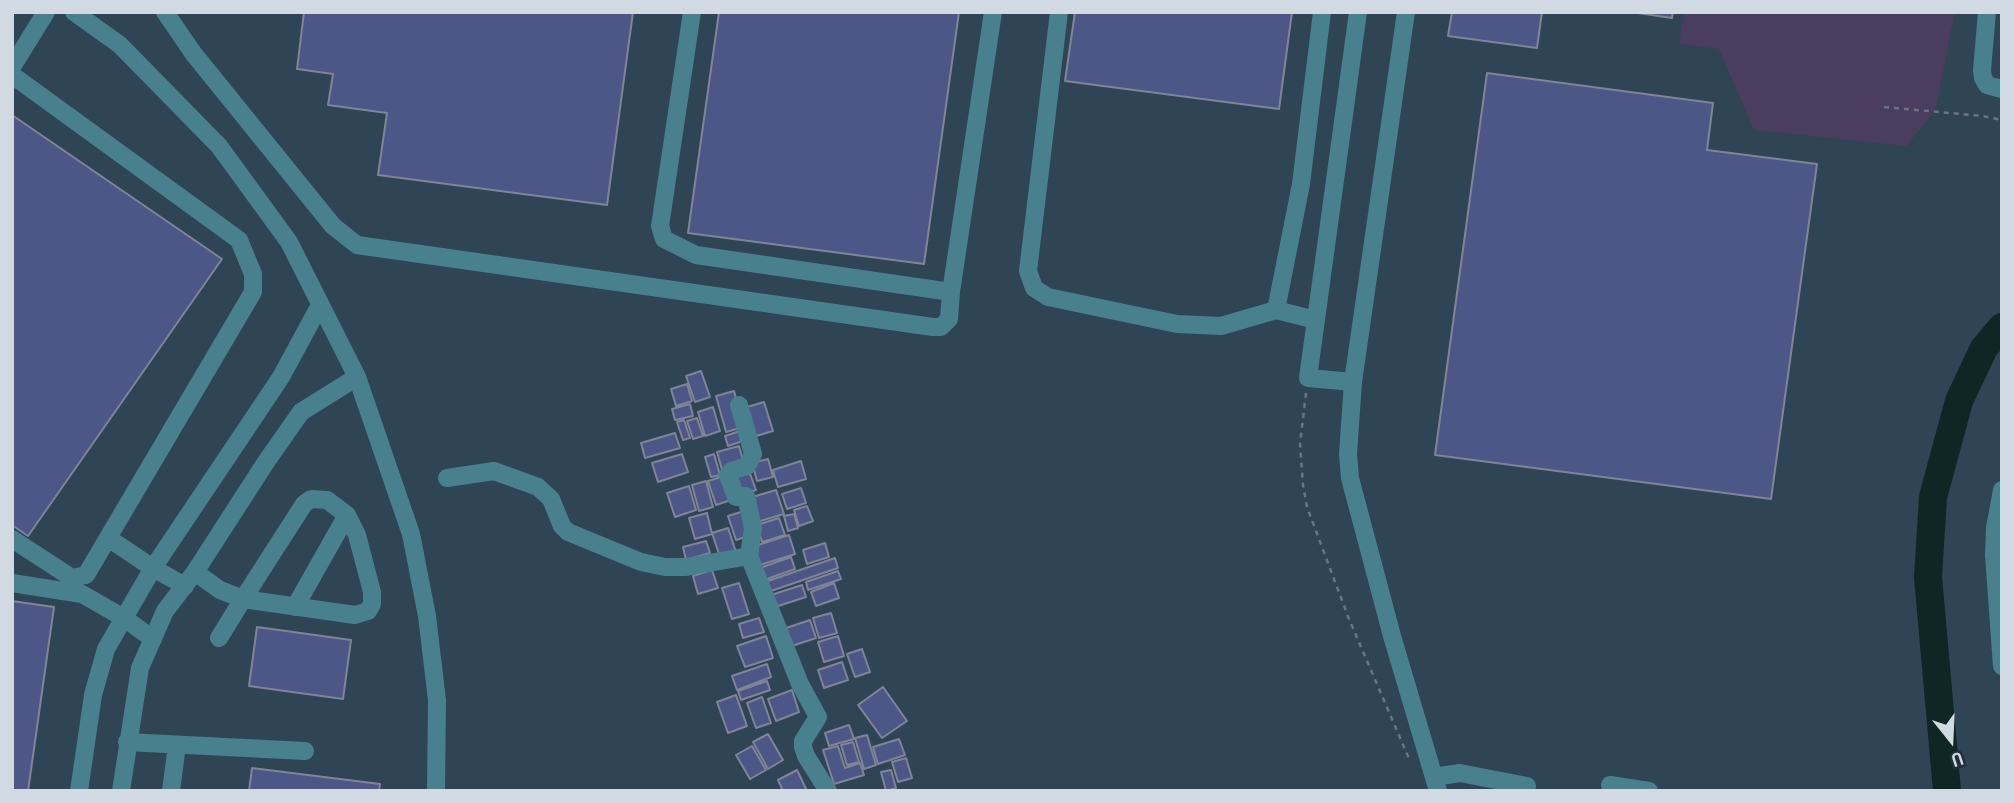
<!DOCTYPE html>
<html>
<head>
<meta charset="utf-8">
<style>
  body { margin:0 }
  #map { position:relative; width:2014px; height:803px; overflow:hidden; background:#2b3a46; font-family:"Archivo Narrow",sans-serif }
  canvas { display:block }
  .frame { position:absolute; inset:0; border:14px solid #d1dae2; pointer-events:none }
  .north { position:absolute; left:1916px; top:705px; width:70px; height:70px; -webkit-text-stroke:5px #212f3b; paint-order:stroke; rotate:162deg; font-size:19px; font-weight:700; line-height:28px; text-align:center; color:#d1dae2 }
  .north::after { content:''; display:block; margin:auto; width:24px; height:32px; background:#d1dae2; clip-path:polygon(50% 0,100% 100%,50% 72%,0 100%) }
</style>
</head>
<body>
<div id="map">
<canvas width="2014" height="803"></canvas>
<div class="frame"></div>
<div class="north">U</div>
</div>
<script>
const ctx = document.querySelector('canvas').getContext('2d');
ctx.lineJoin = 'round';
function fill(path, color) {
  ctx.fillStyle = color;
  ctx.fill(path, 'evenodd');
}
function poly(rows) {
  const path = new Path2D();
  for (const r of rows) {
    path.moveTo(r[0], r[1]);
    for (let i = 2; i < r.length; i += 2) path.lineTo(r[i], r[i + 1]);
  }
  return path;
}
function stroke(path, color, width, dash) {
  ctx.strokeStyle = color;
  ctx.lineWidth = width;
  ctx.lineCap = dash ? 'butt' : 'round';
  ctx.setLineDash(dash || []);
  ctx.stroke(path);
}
const built = poly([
  [12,12,2002,12,2002,791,12,791]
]);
const green = poly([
  [1684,12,1955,12,1935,111,1906,146,1754,130,1719,49,1679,44]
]);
const river = poly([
  [1947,791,1928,577,1933,497,1959,401,1984,348,2002,327]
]);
const building = poly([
  [304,12,633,12,607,205,378,175,387,113,328,105,333,74,297,69,304,12],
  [719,12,959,12,924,264,688,233,719,12],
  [1075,12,1292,12,1279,109,1065,81,1075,12],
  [1452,12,1542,12,1537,48,1448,36,1452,12],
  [1631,12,1673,12,1672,18,1631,12],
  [1487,73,1713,103,1707,150,1817,164,1771,499,1435,455,1487,73],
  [12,115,222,259,28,536,12,525,12,115],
  [701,371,710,397,695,402,686,376,701,371],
  [687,384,692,401,676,406,671,389,687,384],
  [734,391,744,427,726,432,716,396,734,391],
  [764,402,773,431,756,436,747,407,764,402],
  [690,404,693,416,675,420,672,409,690,404],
  [713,407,720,431,705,436,698,412,713,407],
  [697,418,703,436,693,439,687,421,697,418],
  [684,420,690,438,683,440,677,422,684,420],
  [743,430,746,440,728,446,725,436,743,430],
  [675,433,680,448,645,458,641,443,675,433],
  [739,446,744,464,722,470,717,452,739,446],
  [682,454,688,472,658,482,652,463,682,454],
  [714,454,720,475,711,477,705,457,714,454],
  [768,459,773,477,757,481,752,463,768,459],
  [801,461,806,479,778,487,773,470,801,461],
  [748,468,756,490,740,496,732,473,748,468],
  [724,476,731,500,716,505,708,481,724,476],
  [706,481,713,507,699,511,692,485,706,481],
  [689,486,696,510,675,517,667,493,689,486],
  [801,488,806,503,787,509,782,494,801,488],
  [776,490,784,514,757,522,749,498,776,490],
  [807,506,813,521,799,526,794,510,807,506],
  [744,511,752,535,736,540,728,516,744,511],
  [707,513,712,534,695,539,689,518,707,513],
  [794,514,798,528,788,531,784,516,794,514],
  [779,518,785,535,762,542,757,525,779,518],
  [728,528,736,552,720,557,712,533,728,528],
  [789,535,795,554,760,565,755,546,789,535],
  [706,541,710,553,686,560,683,547,706,541],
  [825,543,829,557,807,564,803,550,825,543],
  [791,557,795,569,764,580,760,568,791,557],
  [835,558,838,568,768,592,765,582,835,558],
  [712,570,718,588,698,594,693,576,712,570],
  [838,571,841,579,808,590,806,582,838,571],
  [739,583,749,614,732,619,722,588,739,583],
  [834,583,839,598,816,606,811,592,834,583],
  [802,585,806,597,775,607,771,595,802,585],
  [12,601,54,607,28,791,12,791,12,601],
  [831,613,837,633,819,638,813,618,831,613],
  [759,618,764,632,743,638,739,624,759,618],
  [810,620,816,638,792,646,786,628,810,620],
  [257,627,351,640,343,699,249,686,257,627],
  [766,636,773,658,745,667,737,646,766,636],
  [838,636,844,656,824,662,818,642,838,636],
  [862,649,870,672,855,677,847,654,862,649],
  [842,662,848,680,824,688,818,670,842,662],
  [767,664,771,677,737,690,732,676,767,664],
  [767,681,770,690,741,700,738,691,767,681],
  [883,687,907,721,882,738,858,705,883,687],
  [792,690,799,712,776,721,768,699,792,690],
  [736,695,747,726,728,733,717,702,736,695],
  [762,697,771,723,756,728,747,703,762,697],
  [849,725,854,739,829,746,825,733,849,725],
  [768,734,783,760,768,769,753,742,768,734],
  [867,735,876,765,864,769,855,738,867,735],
  [899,739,905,755,878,764,873,747,899,739],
  [853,742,859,762,847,765,841,745,853,742],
  [752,746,766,770,750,779,736,755,752,746],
  [838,746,845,768,860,763,864,775,834,784,823,750,838,746],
  [906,758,912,778,898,782,892,762,906,758],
  [252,768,380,784,379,791,249,791,252,768],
  [797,770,807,791,783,791,778,780,797,770],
  [891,770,896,788,886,791,881,772,891,770]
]);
const path = poly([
  [1884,107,1983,116,2002,120],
  [1306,393,1300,444,1303,485,1307,507,1349,619,1410,761]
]);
const minor = poly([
  [74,12,120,45,219,146,289,242,357,377,411,534,427,616,437,700,436,791],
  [165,12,193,53,333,226,357,245,933,327,941,327,949,319,951,292,993,12],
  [692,12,660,226,664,239,696,255,951,292],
  [1059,12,1028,271,1034,288,1048,297,1177,324,1221,326,1276,310],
  [1406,12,1353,382,1348,454,1350,478,1392,636,1438,791],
  [1987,12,1982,70,1983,78,1987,85,2002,89],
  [12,67,46,12],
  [12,75,239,240,253,274,253,292,86,575,72,578,12,539],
  [1316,320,1276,310,1301,184,1322,12],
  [1353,382,1308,378,1358,12],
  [739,405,753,454,747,466,731,471,728,475,736,497,746,496,753,528,749,556],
  [447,478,494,471,538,487,551,499,562,526,568,532,641,562,665,567,686,567,749,556,800,684,818,717,803,741,803,747,806,756,828,791],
  [2002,490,1995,528,1994,555,2002,666],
  [108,538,153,568,185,586],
  [195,572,220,590,243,599,304,504,311,499,327,500,347,515,357,535,372,592,372,604,368,611,355,615,243,599,219,638],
  [12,583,82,594,124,618,153,639],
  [295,607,347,515],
  [127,742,305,751],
  [1434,777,1460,773,1527,786],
  [1610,785,1649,791],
  [79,791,93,695,106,649,153,568,281,377,320,305],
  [121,791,140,668,165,611,195,572,266,462,301,412,357,377],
  [171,791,177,745]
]);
fill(built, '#2f4455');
fill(green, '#4a3d5e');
stroke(river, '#0e2724', 28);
fill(building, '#4c5787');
stroke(building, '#7f8497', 2);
stroke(path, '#697680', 2.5, [5, 5]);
stroke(minor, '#48818d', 18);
</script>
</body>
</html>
